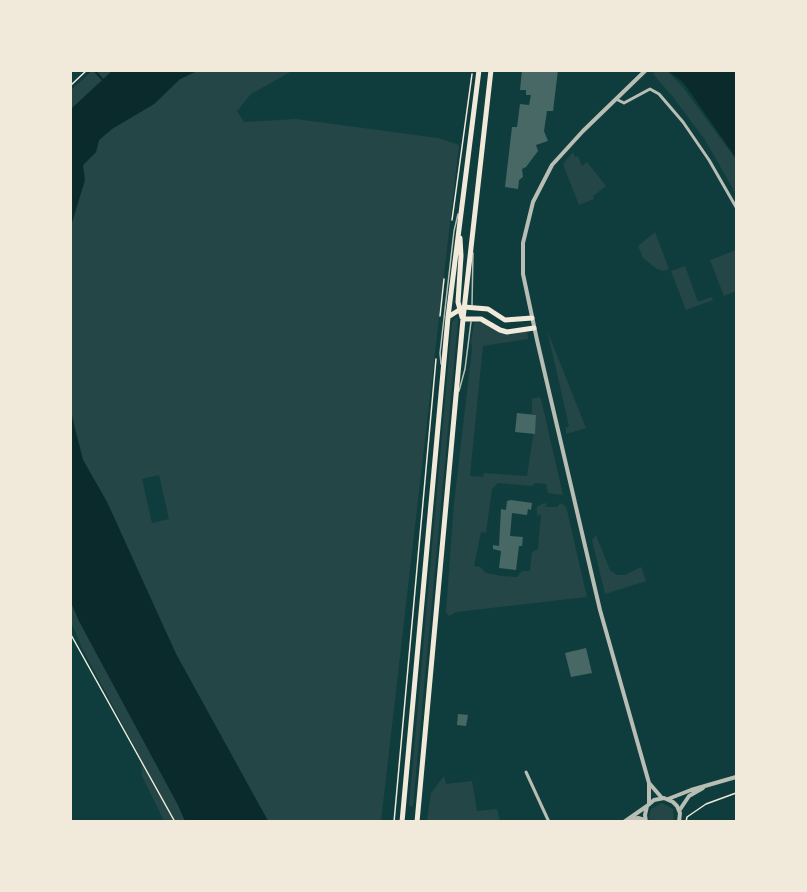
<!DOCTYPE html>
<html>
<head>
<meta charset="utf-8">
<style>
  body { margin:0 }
  #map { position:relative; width:807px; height:892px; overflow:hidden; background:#0f3d3e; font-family:"PT Sans",sans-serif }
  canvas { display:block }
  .frame { position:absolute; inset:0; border:72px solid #f1e9da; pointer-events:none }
</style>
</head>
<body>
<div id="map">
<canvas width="807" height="892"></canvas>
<div class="frame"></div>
</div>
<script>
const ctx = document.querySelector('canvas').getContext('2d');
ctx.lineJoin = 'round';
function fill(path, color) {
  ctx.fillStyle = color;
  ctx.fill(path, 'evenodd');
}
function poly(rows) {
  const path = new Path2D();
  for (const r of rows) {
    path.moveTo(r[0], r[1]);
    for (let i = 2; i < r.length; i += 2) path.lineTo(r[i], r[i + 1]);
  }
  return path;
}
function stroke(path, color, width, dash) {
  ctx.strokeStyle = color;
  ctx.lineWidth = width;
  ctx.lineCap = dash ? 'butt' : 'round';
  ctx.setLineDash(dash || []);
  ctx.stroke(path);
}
const green = poly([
  [92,71,112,71,71,109,71,90],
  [197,71,292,71,251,94,237,111,244,122,296,119,438,138,459,145,381,821,268,821,176,654,107,502,83,460,76,434,71,409,70,226,83,165,96,152,99,140,111,129,154,104,180,79],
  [159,475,169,519,152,523,142,479],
  [656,71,667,71,682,86,735,158,736,162,736,194,705,140,673,97,653,74],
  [573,152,575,157,578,156,582,166,587,162,606,186,593,196,594,199,579,205,563,164],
  [655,232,669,269,663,271,657,269,643,258,638,246],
  [736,250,736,291,724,296,710,260],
  [685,266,698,302,712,297,713,300,686,310,671,271],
  [457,317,458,321,413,806,409,806,452,322],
  [476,322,484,323,510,335,527,331,528,339,483,346,470,476,483,477,484,473,527,476,536,415,532,414,532,399,539,397,541,399,563,495,548,493,546,484,534,483,533,486,498,483,492,489,486,533,481,532,474,566,480,567,486,573,501,576,517,577,522,571,530,571,532,552,538,549,541,514,537,516,537,507,544,503,547,504,545,507,557,507,560,503,566,506,587,597,456,612,449,616,446,612,454,503,472,349,471,341,474,324],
  [547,330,586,428,566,434,566,428,569,426],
  [596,535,610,570,617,575,625,575,641,567,646,581,605,594,592,540],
  [70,600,79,621,178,805,185,821,164,821,142,776,141,759,83,650,71,622],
  [444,776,446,784,472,781,477,811,497,809,500,821,427,821,431,793],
  [662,803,673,809,674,821,650,821,649,817,651,809]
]);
const water = poly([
  [112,71,197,71,180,79,154,104,112,129,99,140,96,152,83,165,85,180,71,226,71,109],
  [668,71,734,71,736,74,736,158,683,82],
  [70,409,83,460,107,502,176,654,268,821,185,821,178,805,79,621,70,600]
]);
const stream = poly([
  [94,70,102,79]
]);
const building = poly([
  [522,70,558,70,553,111,547,111,544,131,548,141,536,145,538,151,526,167,522,169,523,177,519,180,518,189,505,187,512,127,517,127,520,104,529,105,531,95,526,95,526,90,520,90],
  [517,413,536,415,535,434,515,432],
  [511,500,532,503,531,510,528,509,527,515,512,513,510,536,523,537,522,546,519,546,516,570,499,568,501,551,493,549,493,545,499,546,501,509,506,510,507,501],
  [586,648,592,673,571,677,565,653],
  [458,714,468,715,466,726,457,725]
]);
const path = poly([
  [70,86,87,70],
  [452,220,472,74],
  [440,316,444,279],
  [70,633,175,822],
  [394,822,436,359],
  [686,822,687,817,706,804,736,793]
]);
const service = poly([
  [472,305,473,253],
  [441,364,440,353,454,231,458,214],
  [459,391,465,369,471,322]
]);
const minor = poly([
  [616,99,624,103,650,89,659,94,683,122,709,160,736,207],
  [526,772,549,822]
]);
const tertiary = poly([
  [646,70,583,131,552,165,533,202,523,243,523,274,537,340,600,610,649,783,649,804],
  [649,783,662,798],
  [668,799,691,790,736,777],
  [679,811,689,796,703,788],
  [627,821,638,818,645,820],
  [624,822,647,806],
  [646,822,645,815,647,806,654,800,664,798,673,802,677,806,680,813,679,822]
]);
const primary = poly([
  [460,238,461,256,458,302,462,317],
  [448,317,464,307,488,309,505,320,532,318],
  [463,319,481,319,500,330,507,332,534,328],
  [402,822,448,317,479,70],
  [417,822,463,319,491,70]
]);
fill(green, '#244646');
fill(water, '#0a2a2b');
stroke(stream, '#0a2a2b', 2);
fill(building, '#486865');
stroke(path, '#f1e9da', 1.5);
stroke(service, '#b8beb3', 1.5);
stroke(minor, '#b8beb3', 3);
stroke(tertiary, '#b8beb3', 4);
stroke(primary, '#f1e9da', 5);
</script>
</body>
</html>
